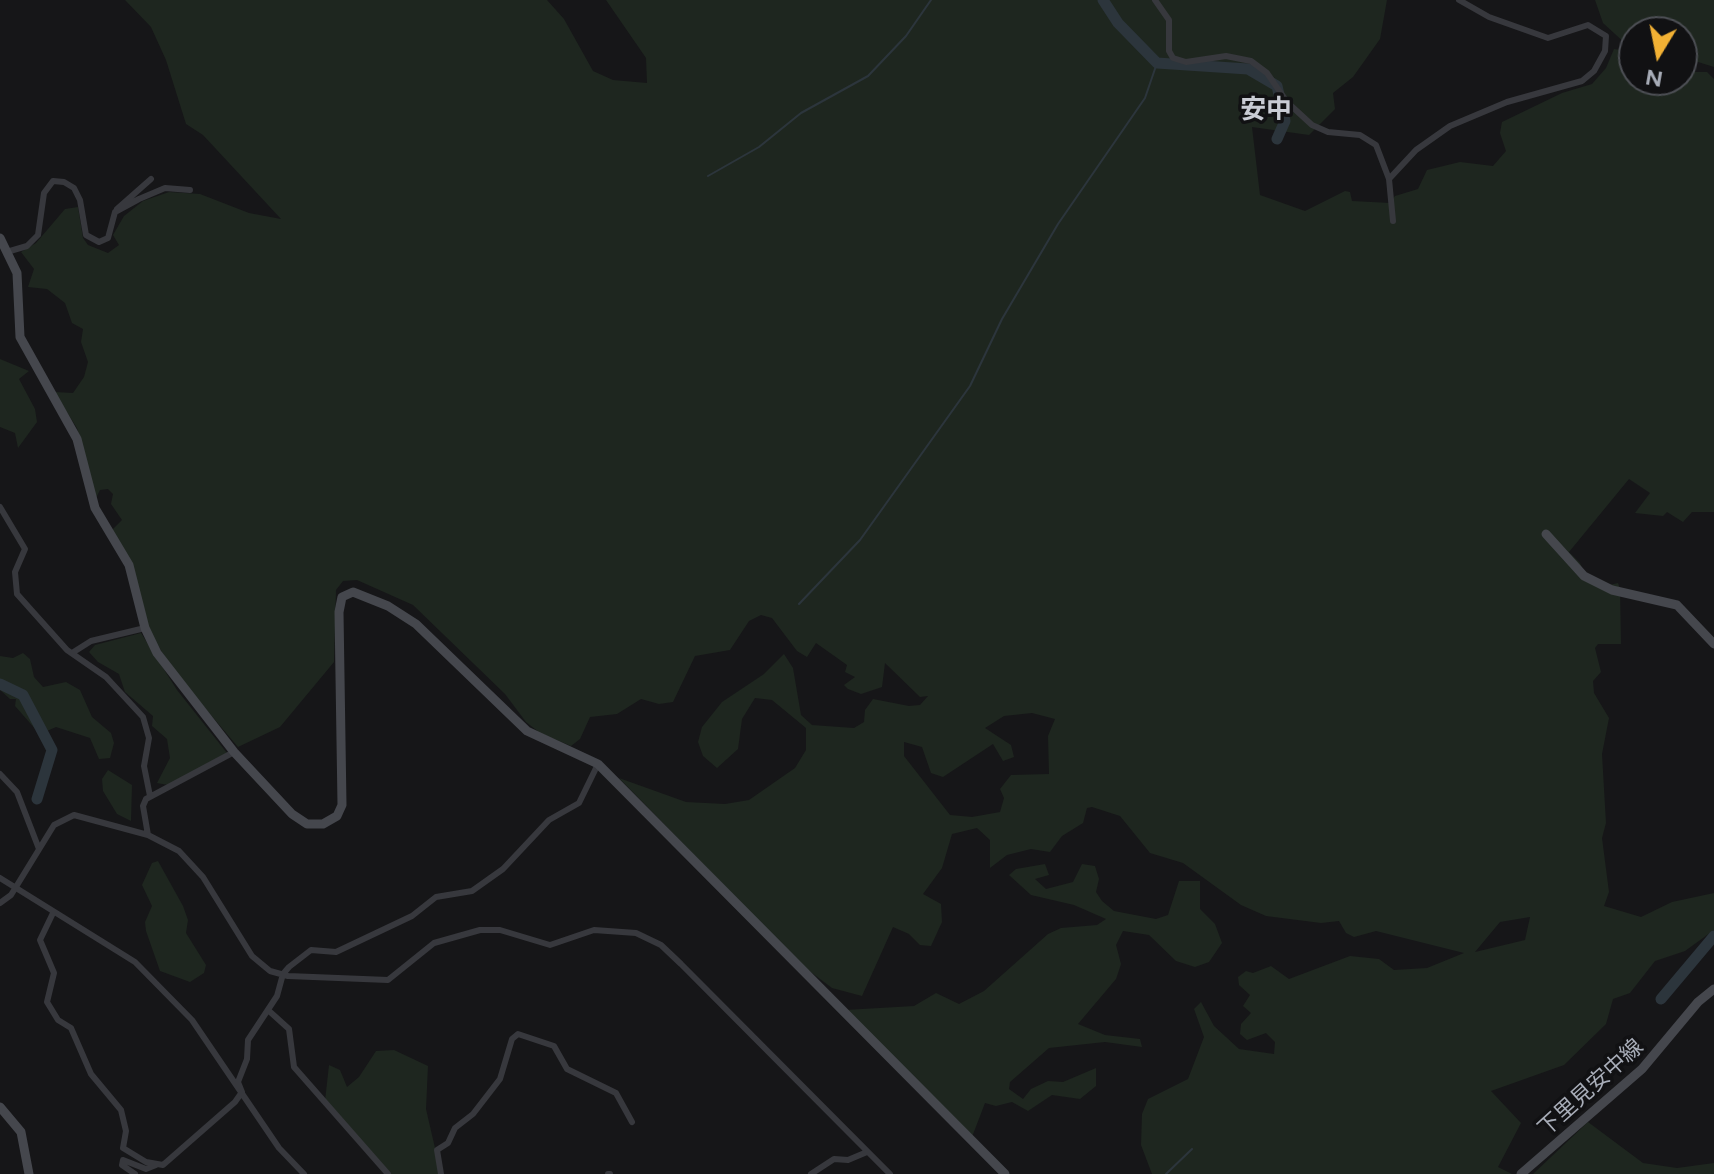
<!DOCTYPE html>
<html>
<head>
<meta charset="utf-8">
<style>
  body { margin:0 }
  #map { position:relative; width:1714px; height:1174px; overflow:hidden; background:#161618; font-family:Figtree,sans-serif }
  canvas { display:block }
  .north { position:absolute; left:1618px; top:16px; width:80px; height:80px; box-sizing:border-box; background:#111113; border:2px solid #4d4f55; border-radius:50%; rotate:190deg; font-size:22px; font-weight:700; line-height:32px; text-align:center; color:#a8adb8 }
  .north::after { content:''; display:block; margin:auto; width:28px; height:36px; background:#f2b134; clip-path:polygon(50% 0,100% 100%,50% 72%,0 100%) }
</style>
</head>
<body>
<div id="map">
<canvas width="1714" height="1174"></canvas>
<div class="north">N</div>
</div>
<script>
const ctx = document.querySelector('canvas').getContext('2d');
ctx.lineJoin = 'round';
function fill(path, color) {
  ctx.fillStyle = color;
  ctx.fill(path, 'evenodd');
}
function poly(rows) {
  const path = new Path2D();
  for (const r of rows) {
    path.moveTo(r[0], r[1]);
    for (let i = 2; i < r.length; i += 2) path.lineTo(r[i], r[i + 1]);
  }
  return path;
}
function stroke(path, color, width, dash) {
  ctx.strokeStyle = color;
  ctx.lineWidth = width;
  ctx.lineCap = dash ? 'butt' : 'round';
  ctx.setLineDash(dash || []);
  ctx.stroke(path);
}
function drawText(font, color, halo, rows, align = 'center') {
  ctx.font = font + ' Figtree,"Noto Sans JP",sans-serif';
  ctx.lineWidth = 7;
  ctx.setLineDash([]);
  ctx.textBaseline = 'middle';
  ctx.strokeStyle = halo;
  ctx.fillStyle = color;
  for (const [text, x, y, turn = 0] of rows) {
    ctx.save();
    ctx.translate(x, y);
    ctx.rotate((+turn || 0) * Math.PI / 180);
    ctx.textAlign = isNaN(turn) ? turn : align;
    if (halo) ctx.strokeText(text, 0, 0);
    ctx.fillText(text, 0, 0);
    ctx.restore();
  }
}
const green = poly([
  [125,0,547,0,564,19,593,71,613,80,647,83,646,58,606,0,1387,0,1380,39,1353,77,1333,93,1335,109,1309,135,1252,127,1260,195,1305,211,1345,191,1350,192,1352,201,1390,203,1395,196,1418,189,1427,170,1460,162,1493,166,1506,151,1500,133,1502,122,1562,93,1592,84,1606,68,1614,49,1621,50,1628,60,1634,56,1634,80,1682,80,1682,72,1707,72,1714,79,1714,512,1692,512,1683,522,1667,512,1663,516,1635,513,1650,493,1629,479,1569,552,1580,563,1585,574,1605,586,1618,583,1620,589,1621,644,1598,644,1595,648,1601,672,1593,681,1594,693,1609,718,1602,754,1606,823,1602,838,1609,892,1604,906,1641,917,1672,902,1714,893,1714,930,1685,951,1655,961,1630,993,1613,999,1606,1024,1564,1065,1491,1091,1521,1123,1498,1167,1512,1174,1152,1174,1141,1145,1142,1114,1148,1099,1188,1079,1204,1037,1194,1009,1201,1002,1214,1026,1239,1049,1274,1054,1275,1042,1266,1033,1247,1040,1240,1034,1241,1024,1251,1013,1243,1006,1250,995,1239,985,1238,977,1246,971,1253,973,1271,966,1289,979,1350,956,1379,959,1394,970,1427,968,1464,953,1376,931,1354,937,1346,933,1339,921,1321,923,1266,916,1241,905,1183,863,1150,853,1120,816,1092,807,1087,808,1083,823,1062,836,1050,852,1031,849,1007,855,990,868,990,840,977,828,952,834,942,868,923,894,941,904,942,922,931,946,920,945,909,934,893,927,862,996,832,988,804,967,619,778,686,802,725,804,749,800,795,768,806,750,806,728,772,700,755,698,742,719,738,749,717,768,703,756,698,742,702,727,722,702,764,674,784,654,793,668,801,715,812,725,854,728,864,722,865,710,873,699,909,706,920,705,928,696,920,697,885,663,882,687,861,694,848,689,844,685,855,677,845,672,847,665,816,643,807,657,797,651,772,618,761,615,749,621,730,650,695,656,673,702,659,704,641,699,617,714,590,717,580,739,571,746,540,733,526,722,505,694,413,605,357,580,343,581,336,590,334,662,280,727,238,747,171,668,151,633,111,531,122,520,111,504,113,494,108,489,100,490,94,502,77,428,54,392,73,393,84,377,88,362,81,342,83,329,72,323,65,303,47,289,28,287,34,269,21,252,36,243,65,209,78,207,83,238,88,245,108,253,119,245,113,235,124,216,143,201,169,192,200,194,249,213,281,219,203,135,186,124,166,60,151,27],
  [1032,713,1055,719,1048,736,1049,774,1011,775,1000,789,1004,798,1000,812,972,817,950,815,904,756,904,742,922,747,931,773,943,777,993,744,1003,761,1014,757,1011,745,985,728,1004,716],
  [1530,917,1525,940,1475,952,1500,922],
  [1595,0,1714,0,1714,67,1682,57,1682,32,1634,32,1634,46,1627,45,1603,23],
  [0,359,29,371,19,379,35,409,37,422,18,448,15,433,0,427],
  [141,633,177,690,227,753,168,785,157,783,170,758,167,739,152,726,153,716,125,692,119,674,98,662,89,652,95,645],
  [23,653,30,659,34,677,43,687,66,682,80,690,92,717,111,733,114,743,110,758,99,759,90,738,56,727,47,731,54,748,46,763,47,751,37,731,15,706,16,699,10,699,0,690,0,656,13,658],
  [108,770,132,785,131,821,117,814,103,791,102,779],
  [158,861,183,906,188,920,186,933,206,965,204,973,190,982,160,971,146,931,145,922,152,906,142,885,152,863],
  [1045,864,1049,875,1035,879,1046,889,1073,882,1082,864,1095,866,1099,879,1096,892,1102,901,1114,911,1156,919,1168,915,1179,881,1200,881,1200,909,1215,924,1222,943,1209,962,1195,967,1176,961,1149,935,1123,931,1116,945,1121,964,1116,979,1078,1024,1105,1035,1140,1039,1142,1047,1105,1042,1049,1048,1010,1082,1009,1089,1023,1099,1031,1089,1048,1081,1063,1082,1096,1068,1096,1086,1080,1099,1052,1095,1028,1111,1012,1102,996,1106,985,1103,972,1137,845,1010,914,1006,936,993,959,1004,984,991,1048,934,1061,928,1097,925,1106,919,1074,905,1031,895,1009,875,1016,869],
  [394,1050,428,1066,426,1109,441,1174,391,1174,325,1101,329,1065,340,1070,347,1087,359,1077,376,1051],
  [1588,1122,1643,1163,1677,1168,1714,1163,1714,1174,1533,1174]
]);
const stream = poly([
  [708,176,759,147,801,113,868,76,906,36,931,0],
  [799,604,860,540,970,386,1002,319,1058,224,1145,98,1157,63],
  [1166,1174,1192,1149]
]);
const river = poly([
  [1103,0,1118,23,1157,63,1248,69,1277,86,1285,121,1277,139],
  [0,684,23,695,52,750,37,799],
  [1661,999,1714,936]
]);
const street = poly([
  [1155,0,1169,20,1169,51,1173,58,1186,62,1226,56,1251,61,1267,73,1287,102,1312,125,1328,132,1360,135,1376,145,1389,179,1393,221],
  [1389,179,1416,150,1450,126,1507,102,1582,81,1594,71,1605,51,1606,36,1588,25,1548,38,1489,17,1459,0],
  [117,209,151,179],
  [10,251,27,246,38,235,44,193,53,181,64,182,74,188,80,200,86,235,99,242,108,238,115,212,139,199,165,188,190,190],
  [0,507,25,549,15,572,17,594,67,650,106,677,143,717,149,738,144,766,150,796],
  [72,653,91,641,145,628],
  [0,774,17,792,39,849],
  [148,835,143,806,146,799,234,752],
  [0,878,135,962,192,1020,279,1148,304,1174],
  [0,903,11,895,54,825,74,815,148,835,179,851,203,877,252,956,270,971,288,976,388,980,434,943,480,930,500,930,550,945,594,930,636,933,661,945,681,964,890,1174],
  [53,913,40,940,54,973,47,1002,58,1020,71,1028,91,1074,121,1110,126,1131,123,1148,146,1162,163,1165,235,1102,242,1092,238,1082,247,1059,248,1040,277,996,283,974,289,967,311,950,336,952,412,916,436,897,472,891,503,869,549,820,579,803,598,764],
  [268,1010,289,1029,294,1067,388,1174],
  [135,1174,122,1165,123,1160,146,1169,156,1165],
  [441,1174,437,1150,448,1143,455,1128,473,1114,500,1079,512,1039,518,1034,554,1046,567,1069,616,1093,632,1122],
  [608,1174,610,1174],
  [811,1174,834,1159,848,1160,867,1152]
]);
const secondary = poly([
  [0,238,17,273,20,337,77,439,95,508,129,565,145,628,157,653,234,752,292,814,307,824,323,824,337,816,342,805,339,612,342,597,353,592,388,606,416,624,527,731,598,764,1005,1174],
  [1546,534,1584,576,1612,590,1677,605,1714,644],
  [0,1107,21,1132,29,1174],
  [1521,1174,1642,1069,1698,1002,1714,989]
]);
const streetNames = [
  ["下里見安中線",1591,1088,-42]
];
const quarterNames = [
  ["安中",1266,110]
];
fill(green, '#1e261f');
stroke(stream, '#2c353c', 2);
stroke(river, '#2c353c', 11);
stroke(street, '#37383d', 6);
stroke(secondary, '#45474d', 9);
drawText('22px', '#a8adb8', '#111113', streetNames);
drawText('bold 26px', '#c9ccd4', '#111113', quarterNames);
</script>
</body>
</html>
